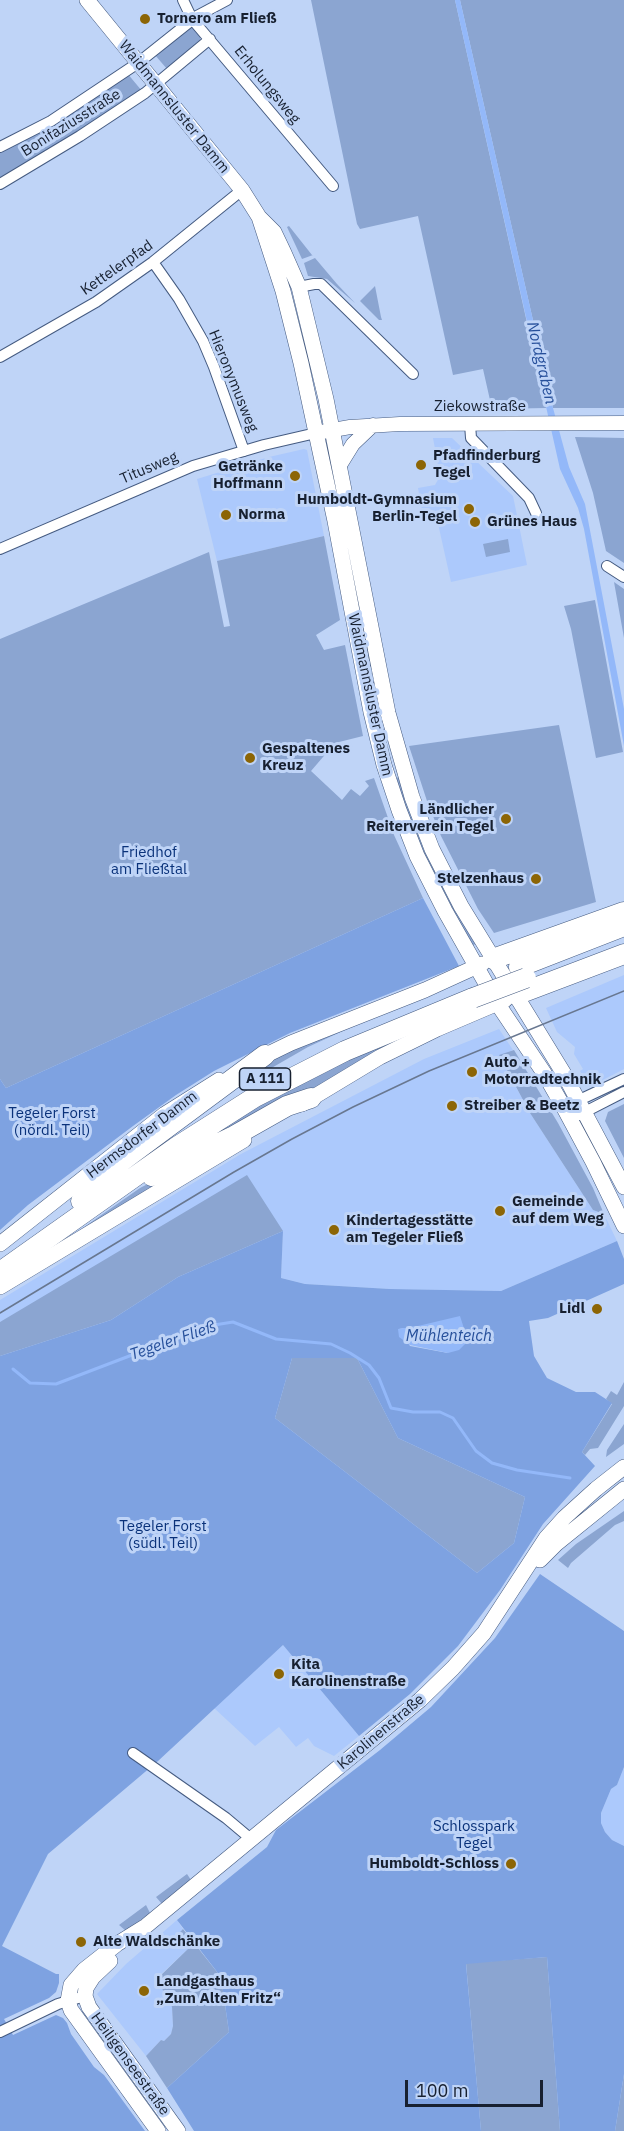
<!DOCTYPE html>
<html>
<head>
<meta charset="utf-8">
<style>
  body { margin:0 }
  #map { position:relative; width:624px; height:2131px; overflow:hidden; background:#bfd4f7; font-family:"IBM Plex Sans",sans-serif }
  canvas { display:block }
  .scale { position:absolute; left:405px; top:2080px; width:138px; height:27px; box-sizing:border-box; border:3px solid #172030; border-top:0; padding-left:8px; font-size:18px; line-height:21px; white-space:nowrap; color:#172030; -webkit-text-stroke:4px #bfd4f7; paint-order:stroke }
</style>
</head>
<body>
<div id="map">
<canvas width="624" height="2131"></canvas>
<div class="scale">100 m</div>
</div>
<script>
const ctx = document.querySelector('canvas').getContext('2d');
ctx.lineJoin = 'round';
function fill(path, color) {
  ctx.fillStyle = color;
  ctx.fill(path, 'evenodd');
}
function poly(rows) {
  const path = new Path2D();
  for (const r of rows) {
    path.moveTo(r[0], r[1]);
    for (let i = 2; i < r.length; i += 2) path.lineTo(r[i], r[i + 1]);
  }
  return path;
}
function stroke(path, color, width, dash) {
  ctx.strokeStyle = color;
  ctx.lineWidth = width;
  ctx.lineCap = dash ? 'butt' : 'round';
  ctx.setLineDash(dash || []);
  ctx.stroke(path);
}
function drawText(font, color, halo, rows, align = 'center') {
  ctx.font = font + ' "IBM Plex Sans",sans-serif';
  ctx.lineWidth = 6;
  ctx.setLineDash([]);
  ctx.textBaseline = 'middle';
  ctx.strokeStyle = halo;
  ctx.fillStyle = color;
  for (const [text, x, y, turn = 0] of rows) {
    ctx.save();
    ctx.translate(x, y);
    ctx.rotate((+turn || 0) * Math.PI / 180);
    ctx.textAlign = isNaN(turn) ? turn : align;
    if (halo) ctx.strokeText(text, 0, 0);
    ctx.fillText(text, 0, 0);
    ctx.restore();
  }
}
const built = poly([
  [433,438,452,438,513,496,527,565,451,582,437,519,424,521,418,488,435,485,440,476],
  [304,449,307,450,324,536,217,561,197,479,269,457],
  [624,975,624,1069,595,1084,586,1081,580,1071,583,1069,574,1054,575,1047,557,1032,546,1008],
  [499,1029,513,1050,499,1056,530,1113,593,1210,604,1214,617,1241,501,1291,390,1289,305,1284,281,1278,283,1231,0,1322,0,1300,241,1154,424,1059],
  [283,1645,359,1736,334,1756,314,1746,308,1738,296,1747,279,1727,255,1746,214,1708],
  [624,1767,624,1846,622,1846,612,1840,605,1832,601,1823,601,1813,611,1789,617,1785],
  [177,1920,183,1929,180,1932,191,1946,157,1978,172,2007,173,2026,171,2034,164,2041,161,2040,146,2056,97,1994,126,1964]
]);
const green = poly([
  [311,0,455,0,546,408,492,409,483,369,453,375,418,216,360,229,357,224],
  [460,0,624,0,624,408,553,408],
  [189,27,193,27,200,36,200,40,167,69,155,55],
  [127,73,142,91,0,181,0,151],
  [289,226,312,255,313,255,302,259,287,227],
  [315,258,337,284,355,303,327,279,308,276,304,263],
  [375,286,381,317,382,320,379,320,360,301],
  [575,437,624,438,624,563,606,551,593,493],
  [324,536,340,620,316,635,324,650,345,645,363,736,335,743,311,771,342,800,351,789,360,796,369,786,365,781,374,778,394,835,423,898,6,1088,0,1079,0,639,209,552,224,627,230,626,217,561],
  [508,539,510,552,486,557,483,544],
  [614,582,624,589,624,638],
  [595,600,623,752,596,758,571,629,564,606],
  [559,725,596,902,494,933,478,909,441,836,427,801,409,746],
  [399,777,477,943,472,946,415,837,393,779],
  [371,1018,308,1047,235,1089,251,1074,290,1050],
  [423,1026,285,1105,186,1150,260,1102,307,1077],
  [514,1050,558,1123,593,1188,604,1214,593,1210,530,1113,499,1055],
  [624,1104,624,1158,605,1121,608,1112],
  [219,1147,67,1239,140,1188],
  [247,1175,283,1231,178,1277,111,1320,0,1356,0,1322],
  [292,1358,357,1358,398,1438,525,1497,514,1543,477,1573,275,1418],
  [624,1382,624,1406,598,1448,590,1449,585,1455,582,1452,612,1404,606,1399,611,1391,617,1395],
  [624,1424,624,1444,606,1457,607,1450],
  [624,1511,624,1521,615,1525,571,1563,568,1568,558,1560,576,1544],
  [187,1874,191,1880,162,1904,156,1897],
  [146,1905,150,1913,126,1931,119,1925],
  [183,1929,221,1977,229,2032,167,2088,146,2056,161,2040,164,2041,171,2034,173,2026,172,2007,157,1979,191,1946,180,1932],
  [547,1957,560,2131,481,2131,466,1963],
  [624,2074,624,2131,615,2131]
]);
const forest = poly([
  [423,898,459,966,290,1033,214,1071,176,1095,133,1126,28,1205,0,1230,0,1079,6,1088],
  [283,1231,281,1278,305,1284,390,1289,501,1291,617,1241,624,1259,624,1284,548,1318,529,1321,534,1356,547,1378,576,1392,595,1392,612,1403,582,1452,595,1466,543,1524,500,1590,458,1646,410,1694,359,1736,283,1645,158,1761,48,1854,2,1946,56,1974,59,1974,59,1983,56,1992,49,1998,4,2019,13,2035,56,2015,63,2018,67,2023,71,2034,94,2067,104,2075,145,2131,0,2131,0,1356,111,1320,178,1277],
  [418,1326,448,1353,410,1346,399,1329],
  [292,1358,357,1358,398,1438,525,1497,514,1543,477,1573,275,1418],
  [540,1574,624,1631,624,1767,617,1785,611,1789,601,1813,601,1823,605,1832,612,1840,624,1846,624,2074,615,2131,560,2131,547,1957,466,1964,481,2131,194,2131,167,2088,229,2032,221,1977,177,1920,267,1847,276,1830,380,1750,431,1707,495,1638]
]);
const water = poly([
  [455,0,460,0,553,408,569,467,585,504,624,709,624,746,584,529,578,508,560,469],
  [460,1316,468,1341,459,1350,448,1353,410,1345,399,1337,398,1329,418,1326]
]);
const stream = poly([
  [13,1369,30,1383,56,1384,208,1326,233,1322,276,1339,331,1344,350,1353,369,1365,379,1378,391,1408,413,1412,440,1412,453,1418,476,1451,492,1463,517,1470,570,1478]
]);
const minor = poly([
  [183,0,192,19,333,186],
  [0,147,51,121,138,63,197,16,227,0],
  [0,184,80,136,145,93,210,39],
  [153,262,179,299,203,341,214,367,244,451],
  [299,287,314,284,321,284,413,374],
  [0,357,96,302,153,262,242,190],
  [470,424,471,438,529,498,536,513],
  [0,549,193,466,264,445,316,433],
  [607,566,624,577],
  [573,1103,624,1079],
  [579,1115,624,1092],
  [133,1753,226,1818,251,1839],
  [0,2032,58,2004,85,1996]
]);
const tertiary = poly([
  [316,433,350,427,400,424,624,423],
  [340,465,353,444,373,425]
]);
const secondary = poly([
  [87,0,242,190,259,217,274,232,284,253,299,287,326,399,388,713,412,797,432,849,461,906,564,1074,624,1187],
  [259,217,283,291,301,363,335,521,371,712,384,765,399,810,417,856,445,911,497,1003,544,1073,564,1108,593,1162,624,1226],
  [256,1060,291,1043,425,990,482,964],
  [302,1104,380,1057,437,1029,505,1000],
  [0,1244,165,1114,219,1080],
  [0,1287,244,1140],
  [540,1560,556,1544,624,1489],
  [110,1961,93,1977,86,1988,85,1996,89,2007,178,2131],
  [158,2131,71,2010,68,2001,71,1985,84,1970,117,1944,146,1926,420,1700,453,1668,484,1633,546,1538,564,1518,596,1489,624,1467]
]);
const motorway = poly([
  [493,959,624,912],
  [519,967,624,926],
  [516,995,624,954],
  [152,1176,234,1136,287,1106,311,1098],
  [81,1201,114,1167,265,1055],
  [0,1272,178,1146,255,1097,345,1051,473,998]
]);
const tram = poly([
  [0,1313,234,1172,292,1139,353,1107,429,1071,624,991]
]);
const motorwayBridge = poly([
  [473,998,526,978]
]);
const markers = [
  [145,19,6,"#8c6505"],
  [421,465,6,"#8c6505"],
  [295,476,6,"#8c6505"],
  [469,509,6,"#8c6505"],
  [226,515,6,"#8c6505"],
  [475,522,6,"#8c6505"],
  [250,758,6,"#8c6505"],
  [506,819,6,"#8c6505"],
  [536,879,6,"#8c6505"],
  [472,1072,6,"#8c6505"],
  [452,1106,6,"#8c6505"],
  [500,1211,6,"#8c6505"],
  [334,1230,6,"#8c6505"],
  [597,1309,6,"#8c6505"],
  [279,1674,6,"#8c6505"],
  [511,1864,6,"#8c6505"],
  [81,1942,6,"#8c6505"],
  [144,1991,6,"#8c6505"]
];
const shields = [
  [265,1079,51]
];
const shieldNames = [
  ["A 111",265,1079]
];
const poiNames = [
  ["Tornero am Fließ",157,19],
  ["Pfadfinderburg",433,456],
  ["Tegel",433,473],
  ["Getränke",283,467,"right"],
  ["Hoffmann",283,484,"right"],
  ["Humboldt-Gymnasium",457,500,"right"],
  ["Berlin-Tegel",457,517,"right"],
  ["Norma",238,515],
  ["Grünes Haus",487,522],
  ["Gespaltenes",262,749],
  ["Kreuz",262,766],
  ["Ländlicher",494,810,"right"],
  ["Reiterverein Tegel",494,827,"right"],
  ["Stelzenhaus",524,879,"right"],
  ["Auto +",484,1063],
  ["Motorradtechnik",484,1080],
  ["Streiber & Beetz",464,1106],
  ["Gemeinde",512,1202],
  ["auf dem Weg",512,1219],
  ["Kindertagesstätte",346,1221],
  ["am Tegeler Fließ",346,1238],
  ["Lidl",585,1309,"right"],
  ["Kita",291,1665],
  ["Karolinenstraße",291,1682],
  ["Humboldt-Schloss",499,1864,"right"],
  ["Alte Waldschänke",93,1942],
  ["Landgasthaus",156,1982],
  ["„Zum Alten Fritz“",156,1999]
];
const streetNames = [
  ["Erholungsweg",267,85,51],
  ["Waidmannsluster Damm",174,107,51],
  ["Bonifaziusstraße",71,123,-32],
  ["Kettelerpfad",117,268,-35],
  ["Hieronymusweg",233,381,68],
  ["Ziekowstraße",480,407],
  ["Titusweg",149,468,-23],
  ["Waidmannsluster Damm",370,695,78],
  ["Hermsdorfer Damm",142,1135,-37],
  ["Karolinenstraße",381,1732,-40],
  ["Heiligenseestraße",130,2064,54]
];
const parkNames = [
  ["Friedhof",149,853],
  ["am Fließtal",149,870],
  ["Tegeler Forst",52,1114],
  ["(nördl. Teil)",52,1131],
  ["Tegeler Forst",163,1527],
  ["(südl. Teil)",163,1544],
  ["Schlosspark",474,1827],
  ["Tegel",474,1844]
];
const waterNames = [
  ["Nordgraben",541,363,77],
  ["Mühlenteich",449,1336],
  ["Tegeler Fließ",173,1341,-19]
];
fill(built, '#acc9fc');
fill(green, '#8ba5d1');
fill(forest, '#7ea2e1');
fill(water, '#93b8f9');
stroke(stream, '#93b8f9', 3);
stroke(minor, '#455b81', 12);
stroke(tertiary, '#455b81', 15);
stroke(secondary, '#455b81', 16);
stroke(motorway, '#455b81', 21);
stroke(minor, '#fff', 10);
stroke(tertiary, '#fff', 14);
stroke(secondary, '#fff', 15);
stroke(motorway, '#fff', 20);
stroke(tram, '#687790', 1.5);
stroke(motorwayBridge, '#455b81', 21, []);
stroke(motorwayBridge, '#fff', 20);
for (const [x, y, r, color] of markers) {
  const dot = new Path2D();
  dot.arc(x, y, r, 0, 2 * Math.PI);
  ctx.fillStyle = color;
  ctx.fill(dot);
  stroke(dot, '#bfd4f7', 2);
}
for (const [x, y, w] of shields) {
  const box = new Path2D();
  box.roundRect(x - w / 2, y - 11, w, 22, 4.5);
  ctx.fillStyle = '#bfd4f7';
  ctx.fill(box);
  stroke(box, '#172030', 1.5);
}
drawText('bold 14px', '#172030', null, shieldNames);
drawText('bold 15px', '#172030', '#bfd4f7', poiNames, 'left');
drawText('15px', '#172030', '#bfd4f7', streetNames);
drawText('15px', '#0a327a', '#bfd4f7', parkNames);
drawText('italic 16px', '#27509b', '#bfd4f7', waterNames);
</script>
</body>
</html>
